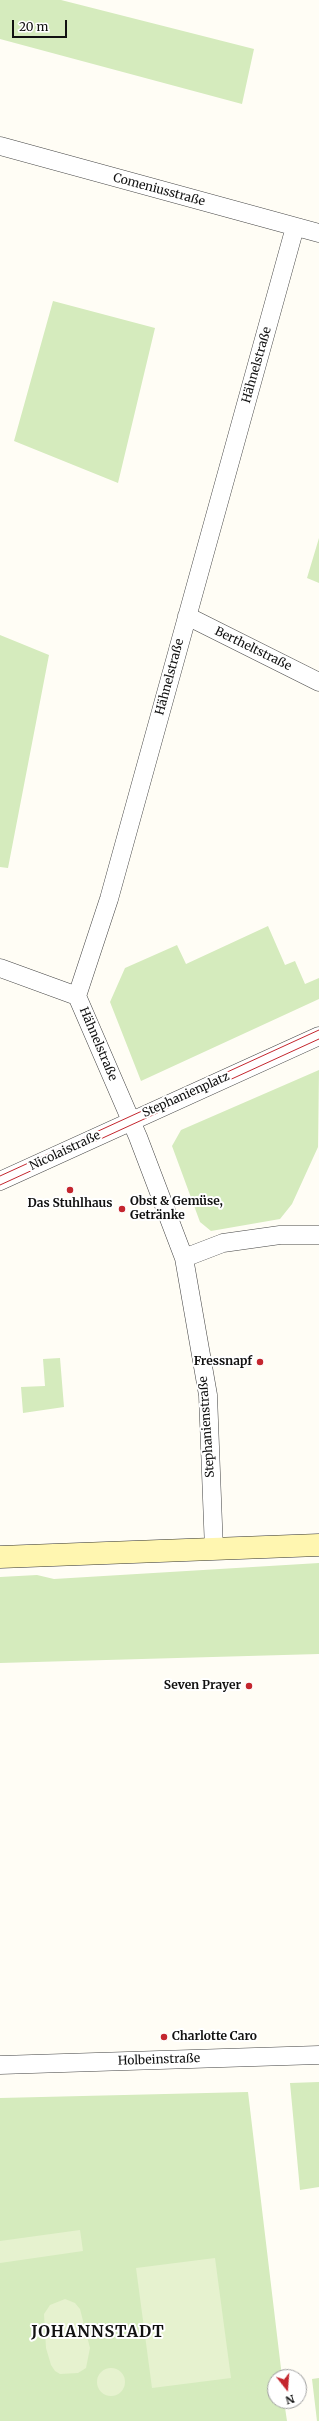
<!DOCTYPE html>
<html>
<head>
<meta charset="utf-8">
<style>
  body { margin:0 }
  #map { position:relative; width:319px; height:2421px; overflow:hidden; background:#fffdf5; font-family:Merriweather,serif }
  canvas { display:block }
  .north { position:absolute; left:267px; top:2369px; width:40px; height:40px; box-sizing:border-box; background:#fff; border:1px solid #a0a0a0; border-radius:50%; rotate:163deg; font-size:11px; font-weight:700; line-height:16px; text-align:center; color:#111 }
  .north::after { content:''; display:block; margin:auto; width:14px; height:18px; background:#c4262e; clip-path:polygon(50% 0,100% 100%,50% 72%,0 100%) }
  .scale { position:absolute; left:12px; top:20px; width:55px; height:18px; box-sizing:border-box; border:2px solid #111; border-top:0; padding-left:5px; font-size:12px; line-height:14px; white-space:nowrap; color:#111; -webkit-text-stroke:3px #fff; paint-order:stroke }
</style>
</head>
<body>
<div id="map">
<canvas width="319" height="2421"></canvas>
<div class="north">N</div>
<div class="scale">20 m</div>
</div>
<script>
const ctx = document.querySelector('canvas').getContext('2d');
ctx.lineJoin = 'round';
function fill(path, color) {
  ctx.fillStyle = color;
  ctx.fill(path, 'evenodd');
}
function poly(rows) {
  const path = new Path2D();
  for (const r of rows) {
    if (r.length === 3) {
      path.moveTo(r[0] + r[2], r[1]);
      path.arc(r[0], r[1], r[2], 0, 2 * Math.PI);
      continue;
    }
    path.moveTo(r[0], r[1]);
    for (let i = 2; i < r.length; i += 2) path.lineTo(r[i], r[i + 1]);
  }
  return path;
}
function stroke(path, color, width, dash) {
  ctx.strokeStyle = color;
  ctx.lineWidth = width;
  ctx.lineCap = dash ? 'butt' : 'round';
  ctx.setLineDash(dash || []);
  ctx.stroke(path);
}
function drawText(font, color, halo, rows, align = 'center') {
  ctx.font = font + ' Merriweather,serif';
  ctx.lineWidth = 4;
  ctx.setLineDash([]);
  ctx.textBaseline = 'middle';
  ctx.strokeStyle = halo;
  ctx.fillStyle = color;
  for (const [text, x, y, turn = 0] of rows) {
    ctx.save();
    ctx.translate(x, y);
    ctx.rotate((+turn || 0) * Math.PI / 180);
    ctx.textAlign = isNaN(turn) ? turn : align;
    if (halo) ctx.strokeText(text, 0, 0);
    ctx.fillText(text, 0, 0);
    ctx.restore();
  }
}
const green = poly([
  [0,0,61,0,254,49,242,104,0,39],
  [53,301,155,328,118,483,14,441],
  [319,538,319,583,307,578],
  [0,635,49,655,8,868,0,867],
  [268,926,285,965,295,961,305,984,319,978,319,999,141,1081,110,1002,125,968,177,945,186,964],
  [319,1070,318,1147,292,1204,280,1219,211,1231,200,1222,172,1146,181,1130],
  [60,1358,64,1407,23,1413,21,1387,45,1386,43,1359],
  [319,1563,319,1654,0,1663,0,1577,37,1575,54,1579],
  [319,2082,319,2187,300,2190,290,2083],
  [248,2092,282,2377,275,2377,275,2401,284,2401,287,2421,0,2421,0,2098],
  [319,2378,319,2421,317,2421,312,2379]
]);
const pitch = poly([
  [80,2230,83,2251,0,2263,0,2241],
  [215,2258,231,2378,152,2388,136,2268],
  [65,2299,75,2303,80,2309,90,2348,86,2368,78,2373,60,2374,55,2371,51,2365,46,2348,44,2314,50,2305],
  [111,2382,14]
]);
const minor = poly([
  [0,146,319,233],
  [187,616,319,682],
  [0,968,77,996],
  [0,1181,319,1036],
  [184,1258,223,1243,280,1235,319,1235],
  [214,1550,208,1395,184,1258,138,1137,77,996,109,899,295,227],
  [0,2065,319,2055]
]);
const secondary = poly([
  [0,1557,319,1545]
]);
const tram = poly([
  [0,1176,319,1030],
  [0,1185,319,1039]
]);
const markers = [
  [70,1190,4,"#c4262e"],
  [122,1209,4,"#c4262e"],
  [260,1362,4,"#c4262e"],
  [249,1686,4,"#c4262e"],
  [164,2037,4,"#c4262e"]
];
const streetNames = [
  ["Comeniusstraße",159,190,15],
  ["Hähnelstraße",257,365,-74],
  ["Bertheltstraße",253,649,26],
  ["Hähnelstraße",170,677,-75],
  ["Hähnelstraße",98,1044,67],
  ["Stephanienplatz",186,1095,-24],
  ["Nicolaistraße",65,1151,-25],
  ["Stephanienstraße",207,1427,-94],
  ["Holbeinstraße",159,2060,-2]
];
const poiNames = [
  ["Obst & Gemüse,",130,1202],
  ["Getränke",130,1216],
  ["Das Stuhlhaus",70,1204,"center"],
  ["Fressnapf",252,1362,"right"],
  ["Seven Prayer",241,1686,"right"],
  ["Charlotte Caro",172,2037]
];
const districtNames = [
  ["JOHANNSTADT",98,2332]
];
fill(green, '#d5ebbd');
fill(pitch, '#e6f2cf');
stroke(minor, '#444', 19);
stroke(secondary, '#333', 23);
stroke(minor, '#fff', 18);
stroke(secondary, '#fff6b0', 22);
stroke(tram, '#c4262e', 1);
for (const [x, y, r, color] of markers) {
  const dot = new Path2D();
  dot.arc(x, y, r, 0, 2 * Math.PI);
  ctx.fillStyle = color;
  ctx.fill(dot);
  stroke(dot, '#fff', 1.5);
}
drawText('12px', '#111', '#fff', streetNames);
drawText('bold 12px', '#111', '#fff', poiNames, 'left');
ctx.letterSpacing = '1px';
drawText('bold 16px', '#111', '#fff', districtNames);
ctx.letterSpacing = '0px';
</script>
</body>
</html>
